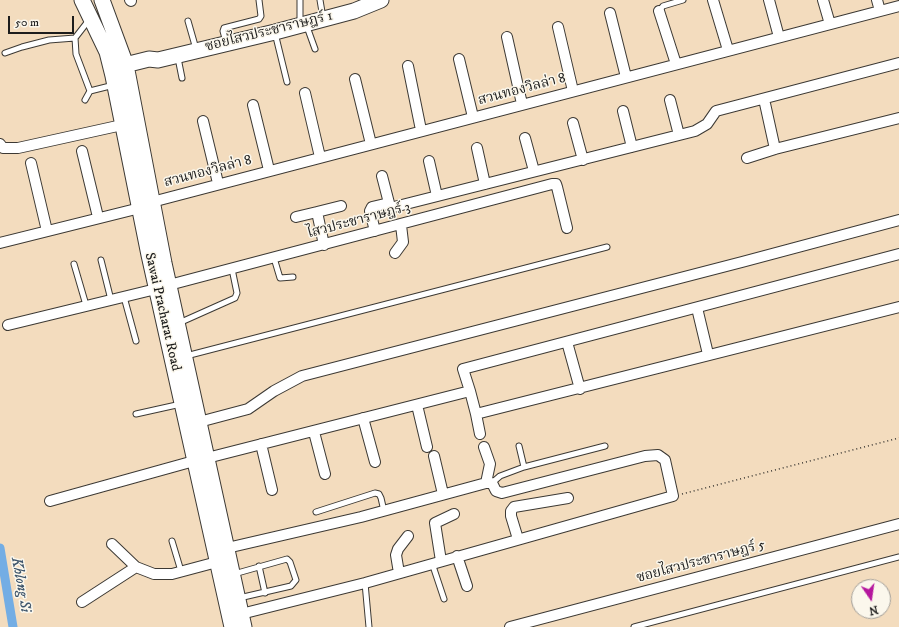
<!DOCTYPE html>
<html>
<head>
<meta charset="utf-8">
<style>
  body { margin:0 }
  #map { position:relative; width:899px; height:627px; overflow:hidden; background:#f3dcbe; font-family:"IM FELL DW Pica",serif }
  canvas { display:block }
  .north { position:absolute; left:851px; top:579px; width:40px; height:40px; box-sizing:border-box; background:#fbf7ec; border:1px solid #a29f99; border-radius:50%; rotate:167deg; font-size:11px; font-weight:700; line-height:16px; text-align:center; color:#1c1c1c }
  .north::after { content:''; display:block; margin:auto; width:14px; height:18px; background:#b5179e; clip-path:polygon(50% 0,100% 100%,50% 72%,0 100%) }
  .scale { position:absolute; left:8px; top:16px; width:66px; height:18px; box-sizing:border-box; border:2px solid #1c1c1c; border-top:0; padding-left:5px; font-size:12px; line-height:14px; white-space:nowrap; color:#1c1c1c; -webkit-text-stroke:3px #fbf7ec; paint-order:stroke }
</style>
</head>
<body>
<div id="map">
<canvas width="899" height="627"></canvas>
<div class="north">N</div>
<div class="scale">50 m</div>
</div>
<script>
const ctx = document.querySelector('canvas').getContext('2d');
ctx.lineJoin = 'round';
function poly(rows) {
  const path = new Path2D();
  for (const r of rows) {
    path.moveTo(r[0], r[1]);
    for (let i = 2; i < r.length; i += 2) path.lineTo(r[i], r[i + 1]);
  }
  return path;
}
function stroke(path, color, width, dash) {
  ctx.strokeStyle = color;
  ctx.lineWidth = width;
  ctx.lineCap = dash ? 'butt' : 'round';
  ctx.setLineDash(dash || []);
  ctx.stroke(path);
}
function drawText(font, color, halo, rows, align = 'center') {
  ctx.font = font + ' "IM FELL DW Pica","Noto Serif Thai",serif';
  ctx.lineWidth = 3;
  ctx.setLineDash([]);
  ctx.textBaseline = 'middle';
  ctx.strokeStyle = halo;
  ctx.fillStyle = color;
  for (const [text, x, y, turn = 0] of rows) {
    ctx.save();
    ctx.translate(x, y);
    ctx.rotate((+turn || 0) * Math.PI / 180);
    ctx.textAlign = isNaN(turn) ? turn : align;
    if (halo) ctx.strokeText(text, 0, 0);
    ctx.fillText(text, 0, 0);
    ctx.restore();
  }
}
const canal = poly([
  [0,548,13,627]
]);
const path = poly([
  [682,494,899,438]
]);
const lane = poly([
  [300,0,300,24],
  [320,0,323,18],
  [659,11,663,6,683,0],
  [89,20,75,38,76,54,90,91],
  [188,21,196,49],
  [306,24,315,49],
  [275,33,287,82],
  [226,42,223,31,224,28,259,19,261,16,259,0],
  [5,53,22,47,49,40,75,38],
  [178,58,182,78],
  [85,100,90,91,114,85],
  [274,258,280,278,293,277],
  [101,260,111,300],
  [74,264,86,305],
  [124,297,136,341],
  [179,323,235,298,237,293,232,269],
  [186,356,607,247],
  [136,414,181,404],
  [519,446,524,467],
  [492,483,500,476,524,467,605,446],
  [316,512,375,493,379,494,381,498,384,511],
  [172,541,181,571],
  [432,563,444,599],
  [259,566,265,593],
  [234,574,287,559,290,562,296,580,291,586,239,598],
  [365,583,369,627],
  [634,627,899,557]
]);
const street = poly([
  [130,0,131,1],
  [713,0,728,50],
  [769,0,779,37],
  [823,0,830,24],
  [877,0,880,11],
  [659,11,676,64],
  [610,13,626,77],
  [558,27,573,91],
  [507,37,522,104],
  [459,59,473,117],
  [408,66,421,130],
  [355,79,371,144],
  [305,93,320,157],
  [764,99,775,149],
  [670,100,679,135],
  [253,105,269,170],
  [623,111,632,147],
  [203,121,218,183],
  [573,123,583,160],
  [525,138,534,171],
  [0,144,3,148,18,148,122,125],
  [477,148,485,184],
  [82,151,98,217],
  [747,158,775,149,899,118],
  [429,161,437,196],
  [31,163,47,231],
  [152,202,899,6],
  [389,203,390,208,695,131,707,124,716,111,899,63],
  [317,212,341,206],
  [296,217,317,212,324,245],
  [375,231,370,211,372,207,389,203,382,176],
  [0,243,140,208],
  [395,253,403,242,401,225],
  [169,285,552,184,556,184,557,187,567,228],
  [697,308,708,354],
  [8,325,156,289],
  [567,342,580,389],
  [470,391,476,414,899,307],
  [417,405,427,447],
  [476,414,480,434],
  [363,418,375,462],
  [199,422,248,409,274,391,302,376,742,262,899,220],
  [314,432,325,474],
  [261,444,272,490],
  [484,447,490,464,486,483],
  [434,456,443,494],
  [207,458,470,391,463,369,899,254],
  [50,501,194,461],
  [518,539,511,516,511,511,514,507,568,498],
  [112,544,136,567,154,574,172,574,217,562],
  [227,548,361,517,486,483,492,483,496,491,502,493,645,456,658,455,665,460,673,496,365,583,241,614],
  [457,556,467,586],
  [441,561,435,523,454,514],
  [399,573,396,555,398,549,408,536],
  [82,602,136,567],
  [510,627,899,524]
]);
const secondary = poly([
  [82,0,107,52,113,76,149,255,232,627],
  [102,0,126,65,164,263,244,627],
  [117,67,149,59,158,60,275,32,354,11,381,0]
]);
const streetNames = [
  ["ซอยไสวประชาราษฎร์ 1",269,32,-14],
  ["สวนทองวิลล่า 8",522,90,-15],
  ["สวนทองวิลล่า 8",208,172,-15],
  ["ไสวประชาราษฎร์ 3",359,221,-15],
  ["Sawai Pracharat Road",162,312,77],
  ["ซอยไสวประชาราษฎร์ 5",701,562,-15]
];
const waterNames = [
  ["Khlong Si",20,585,80]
];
stroke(canal, '#73ade4', 9);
stroke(lane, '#3c3934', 7);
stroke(street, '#3c3934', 12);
stroke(secondary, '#3c3934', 17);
stroke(path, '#3c3934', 1.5, [1, 3]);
stroke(lane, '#fff', 5);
stroke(street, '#fff', 10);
stroke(secondary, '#fff', 15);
drawText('14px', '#1c1c1c', '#fbf7ec', streetNames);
drawText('italic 15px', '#3f566c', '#fbf7ec', waterNames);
</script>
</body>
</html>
